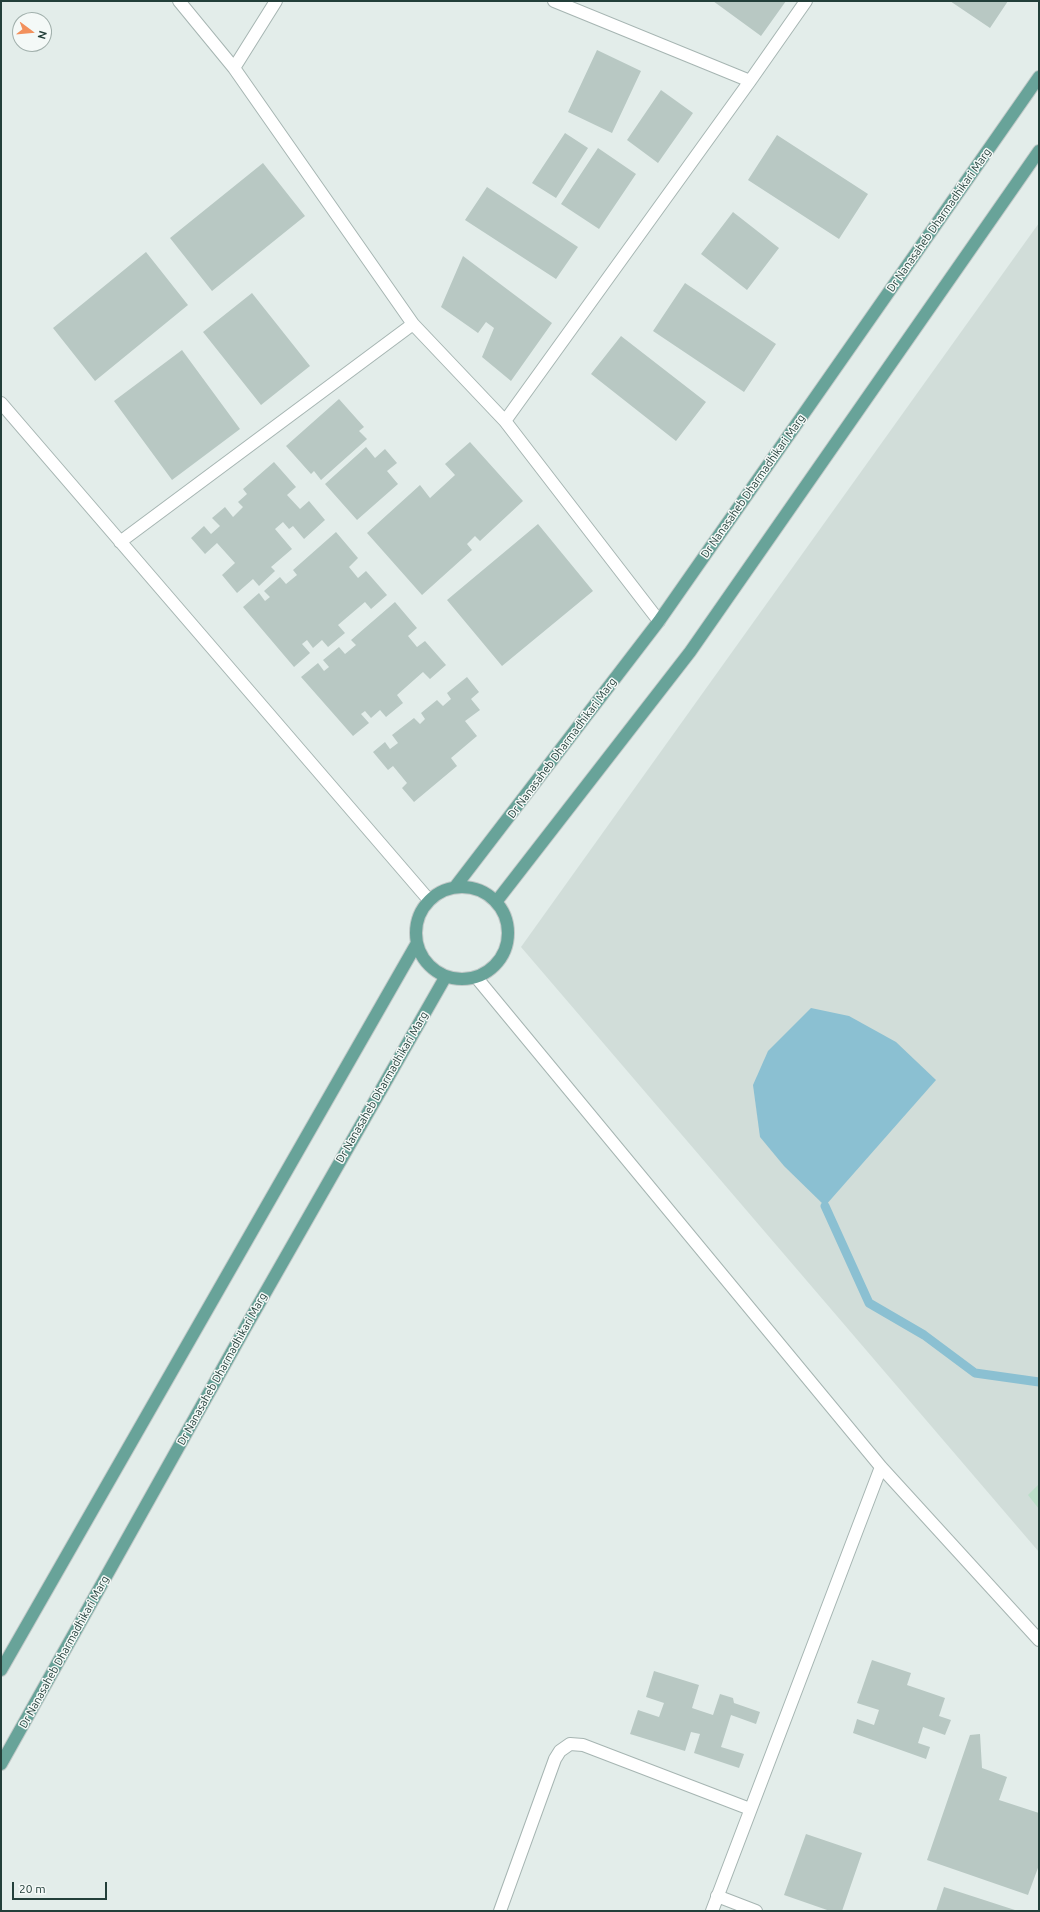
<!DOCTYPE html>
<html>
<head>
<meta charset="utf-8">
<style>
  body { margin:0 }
  #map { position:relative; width:1040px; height:1912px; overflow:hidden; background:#e3edea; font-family:Ubuntu,sans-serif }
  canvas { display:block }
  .frame { position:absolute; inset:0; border:2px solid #233f3a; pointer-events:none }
  .north { position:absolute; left:12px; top:12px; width:40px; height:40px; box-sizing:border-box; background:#f4f9f7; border:1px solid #a0afab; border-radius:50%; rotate:106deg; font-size:11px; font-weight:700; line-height:16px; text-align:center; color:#233f3a }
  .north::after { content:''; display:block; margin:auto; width:14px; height:18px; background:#f2905c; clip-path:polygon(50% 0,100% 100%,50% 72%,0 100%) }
  .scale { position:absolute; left:12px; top:1882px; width:95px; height:18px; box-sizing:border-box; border:2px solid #233f3a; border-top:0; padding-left:5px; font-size:12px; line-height:14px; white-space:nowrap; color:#233f3a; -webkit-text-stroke:3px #f4f9f7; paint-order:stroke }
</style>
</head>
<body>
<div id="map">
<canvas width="1040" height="1912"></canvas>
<div class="frame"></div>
<div class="north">N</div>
<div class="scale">20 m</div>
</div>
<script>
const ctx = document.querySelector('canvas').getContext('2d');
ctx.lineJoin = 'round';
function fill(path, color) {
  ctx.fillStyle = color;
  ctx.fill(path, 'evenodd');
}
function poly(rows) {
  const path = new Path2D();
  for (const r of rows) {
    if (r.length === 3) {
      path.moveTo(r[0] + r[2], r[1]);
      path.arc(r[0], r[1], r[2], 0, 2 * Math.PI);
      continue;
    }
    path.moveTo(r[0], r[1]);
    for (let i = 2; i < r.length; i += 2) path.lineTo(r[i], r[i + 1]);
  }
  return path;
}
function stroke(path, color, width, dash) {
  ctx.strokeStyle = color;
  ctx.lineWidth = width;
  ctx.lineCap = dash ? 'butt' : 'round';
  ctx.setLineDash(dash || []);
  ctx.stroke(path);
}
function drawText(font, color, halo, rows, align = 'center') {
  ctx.font = font + ' Ubuntu,sans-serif';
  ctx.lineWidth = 3;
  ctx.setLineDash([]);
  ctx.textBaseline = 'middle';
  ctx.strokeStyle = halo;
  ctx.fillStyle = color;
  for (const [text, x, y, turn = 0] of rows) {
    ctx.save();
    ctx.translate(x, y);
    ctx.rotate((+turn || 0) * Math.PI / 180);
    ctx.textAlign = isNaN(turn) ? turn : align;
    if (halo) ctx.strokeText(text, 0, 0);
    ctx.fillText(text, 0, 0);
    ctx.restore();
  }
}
const built = poly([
  [1039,223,1039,1552,521,947]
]);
const green = poly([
  [1039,1484,1039,1509,1028,1495]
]);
const water = poly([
  [811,1008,849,1016,896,1042,936,1080,825,1206,784,1166,760,1137,753,1085,768,1051]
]);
const stream = poly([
  [825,1206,869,1303,924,1335,975,1373,1039,1382]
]);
const building = poly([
  [713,1,786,1,761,36],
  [950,1,1008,1,990,28],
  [597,50,641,71,612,133,568,112],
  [661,90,693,113,658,163,627,140],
  [565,133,588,148,556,198,532,183],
  [777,135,868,194,839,239,748,180],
  [598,148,636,174,599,229,561,204],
  [263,163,305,216,212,291,170,238],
  [487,187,578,247,556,279,465,220],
  [733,212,779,248,747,290,701,254],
  [146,252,188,305,95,381,53,328],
  [463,256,552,323,511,381,482,357,494,328,486,322,478,333,441,307],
  [685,283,776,344,744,392,653,331],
  [252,293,310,366,261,405,203,332],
  [621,336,706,402,676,441,591,374],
  [182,350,240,429,172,480,114,401],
  [339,399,364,427,359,431,367,439,321,480,314,471,311,474,286,446],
  [470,442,523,501,480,541,475,536,467,544,472,550,422,595,367,533,420,485,430,498,455,475,445,464],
  [366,447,375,458,385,449,397,463,387,471,398,484,357,520,325,484],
  [274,462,296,487,287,495,300,509,309,501,325,520,304,539,293,526,289,529,283,522,275,529,292,549,271,567,275,571,259,586,253,579,237,593,222,575,235,563,217,543,205,554,191,538,204,526,211,534,220,526,212,518,225,507,233,517,243,507,238,502,247,494,243,489],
  [538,524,593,591,502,666,447,600],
  [336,532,358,558,349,567,358,578,366,571,387,595,371,609,365,602,338,625,345,633,328,647,322,640,313,648,307,640,302,644,310,653,294,667,243,607,259,593,265,601,270,597,264,591,280,577,286,584,297,575,293,570],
  [395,602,417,628,408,636,417,647,425,641,446,665,430,679,423,672,397,695,403,703,386,717,380,710,371,718,365,711,361,714,369,723,353,736,301,677,318,663,324,671,329,667,323,660,339,647,345,654,356,645,351,640],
  [467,677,479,692,471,699,480,710,465,721,477,736,451,758,457,766,414,802,402,788,407,783,393,766,388,770,373,752,385,742,390,749,398,743,392,735,414,718,420,724,425,719,421,713,437,700,443,706,451,699,447,693],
  [872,1660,911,1673,907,1685,945,1698,939,1716,951,1720,945,1735,923,1727,918,1743,930,1747,926,1759,853,1733,857,1719,874,1725,879,1710,857,1703],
  [654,1671,699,1685,692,1708,713,1715,720,1694,733,1698,734,1703,760,1712,756,1724,731,1715,721,1747,744,1754,739,1768,694,1753,700,1734,691,1732,685,1751,630,1734,638,1710,659,1717,664,1703,646,1697],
  [980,1734,982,1768,1007,1777,999,1800,1039,1813,1039,1865,1028,1895,927,1860,970,1735],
  [806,1834,862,1853,842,1911,830,1911,784,1895],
  [944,1887,1018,1911,936,1911]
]);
const minor = poly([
  [179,1,234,68,413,324,505,421,659,621],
  [554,1,750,81],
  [234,68,276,1],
  [1,403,429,900],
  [505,421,750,81,806,1],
  [120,542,413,324],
  [476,977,881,1467,1039,1640],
  [717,1896,756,1911],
  [500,1911,555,1759,560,1751,570,1744,583,1745,750,1809],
  [712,1911,881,1467]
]);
const primary = poly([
  [455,887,659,621,1039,77],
  [462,933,46],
  [496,902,690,652,1039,151],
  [1,1670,417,943],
  [1,1764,248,1323,446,976]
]);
const streetNames = [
  ["Dr Nanasaheb Dharmadhikari Marg",939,220,-55],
  ["Dr Nanasaheb Dharmadhikari Marg",753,486,-55],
  ["Dr Nanasaheb Dharmadhikari Marg",562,748,-53],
  ["Dr Nanasaheb Dharmadhikari Marg",382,1087,-60],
  ["Dr Nanasaheb Dharmadhikari Marg",222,1369,-61],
  ["Dr Nanasaheb Dharmadhikari Marg",64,1652,-61]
];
fill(built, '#d1ddd9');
fill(green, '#bcdec9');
fill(water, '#8bc0d2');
stroke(stream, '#8bc0d2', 9);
fill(building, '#b8c8c3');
stroke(minor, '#a6b5b2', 14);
stroke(primary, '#c1c9c8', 14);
stroke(minor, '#fff', 12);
stroke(primary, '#68a399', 12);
drawText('11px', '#233f3a', '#f4f9f7', streetNames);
</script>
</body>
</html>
